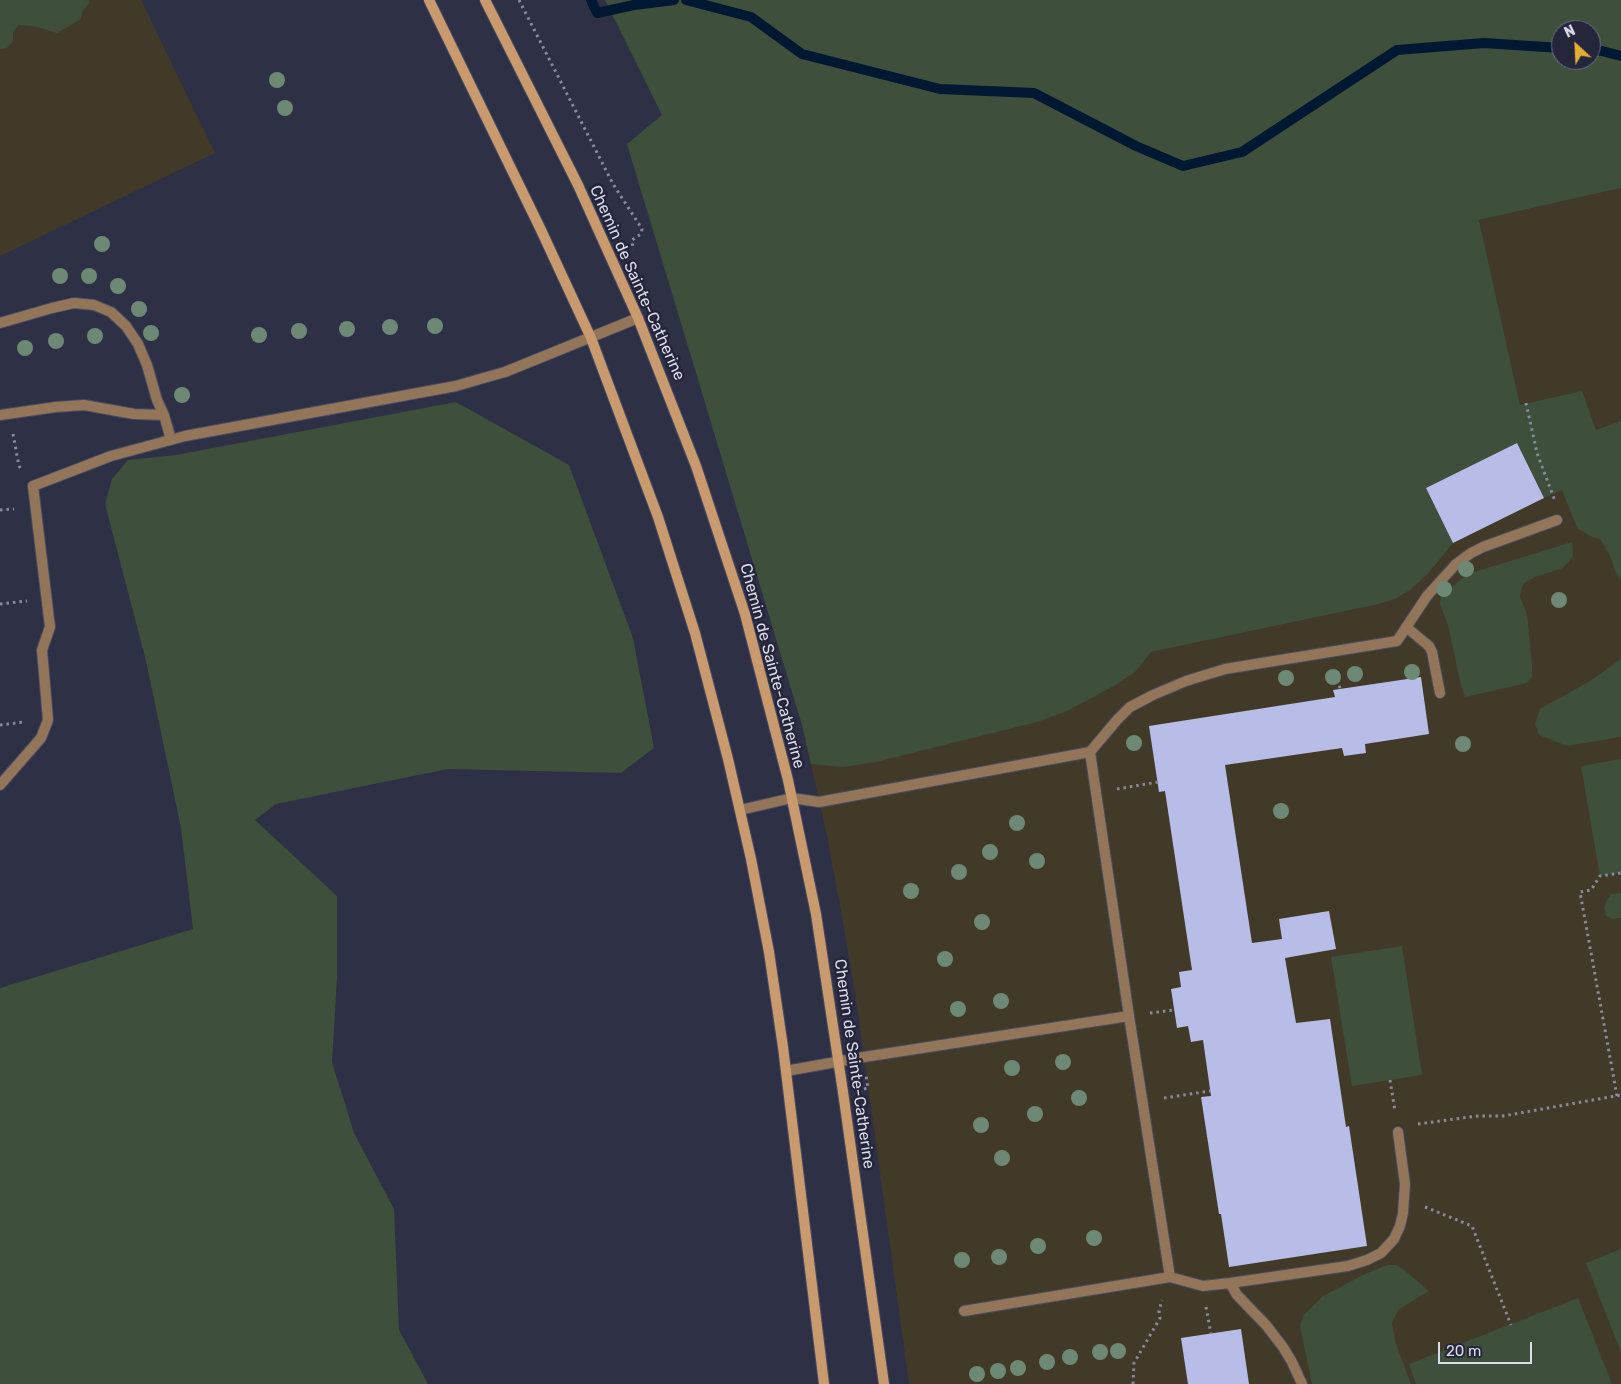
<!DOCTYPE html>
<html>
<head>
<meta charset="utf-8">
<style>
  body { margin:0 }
  #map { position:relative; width:1621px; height:1384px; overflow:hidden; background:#2e3046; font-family:Rubik,sans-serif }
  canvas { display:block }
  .north { position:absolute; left:1551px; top:20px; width:50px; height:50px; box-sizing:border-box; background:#25263b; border:1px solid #6d6f81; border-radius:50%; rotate:335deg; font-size:14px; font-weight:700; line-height:20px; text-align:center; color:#dadce9 }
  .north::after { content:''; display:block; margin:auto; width:18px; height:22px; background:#e2af34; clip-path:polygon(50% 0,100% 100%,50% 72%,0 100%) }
  .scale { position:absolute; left:1438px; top:1342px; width:94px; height:22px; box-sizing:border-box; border:2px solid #dadce9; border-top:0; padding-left:6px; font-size:15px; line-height:18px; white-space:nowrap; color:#dadce9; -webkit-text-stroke:4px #25263b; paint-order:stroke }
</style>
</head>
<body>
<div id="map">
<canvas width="1621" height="1384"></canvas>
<div class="north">N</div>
<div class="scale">20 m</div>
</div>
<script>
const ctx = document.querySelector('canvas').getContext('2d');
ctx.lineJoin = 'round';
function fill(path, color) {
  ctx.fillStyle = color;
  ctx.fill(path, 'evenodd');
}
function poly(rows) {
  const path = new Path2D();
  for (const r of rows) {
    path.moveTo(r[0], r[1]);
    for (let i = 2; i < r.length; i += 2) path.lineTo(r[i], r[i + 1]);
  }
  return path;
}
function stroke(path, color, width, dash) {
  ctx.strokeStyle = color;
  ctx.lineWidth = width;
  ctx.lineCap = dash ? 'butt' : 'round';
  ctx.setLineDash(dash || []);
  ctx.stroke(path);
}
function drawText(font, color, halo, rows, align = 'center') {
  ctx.font = font + ' Rubik,sans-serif';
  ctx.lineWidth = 5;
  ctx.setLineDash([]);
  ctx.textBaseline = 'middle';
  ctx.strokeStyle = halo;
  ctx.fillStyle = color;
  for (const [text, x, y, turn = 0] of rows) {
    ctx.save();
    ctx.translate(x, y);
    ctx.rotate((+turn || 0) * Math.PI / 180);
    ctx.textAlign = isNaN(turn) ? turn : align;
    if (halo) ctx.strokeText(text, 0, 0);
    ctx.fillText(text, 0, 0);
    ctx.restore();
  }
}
const education = poly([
  [0,0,141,0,215,153,0,256],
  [1621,188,1621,1384,909,1384,856,998,843,922,826,831,802,725,1379,604,1395,599,1410,590,1427,575,1453,543,1426,488,1520,405,1479,220]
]);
const green = poly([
  [0,0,89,0,90,2,82,12,81,19,57,33,33,26,18,25,13,32,13,41,7,48,0,49],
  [605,0,1621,0,1621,188,1479,220,1520,405,1582,391,1596,430,1621,421,1621,580,1615,571,1611,558,1601,540,1590,536,1577,528,1562,490,1544,498,1517,443,1426,488,1453,543,1427,575,1410,590,1395,599,1379,604,1151,652,1135,672,1112,687,1067,711,1037,722,876,762,843,767,811,764,802,725,627,144,662,115],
  [1561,30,1591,30,1591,60,1561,60],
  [456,402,569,465,633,638,654,748,621,773,448,769,276,804,255,820,337,896,337,978,332,1062,354,1133,394,1209,399,1330,428,1384,0,1384,0,988,193,929,181,828,146,661,105,504,112,479,128,460,176,455],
  [1572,542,1573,556,1563,568,1535,577,1524,583,1521,589,1520,597,1527,614,1532,665,1532,676,1527,683,1465,697,1461,686,1448,625,1440,604,1441,596,1468,574],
  [1621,659,1621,737,1567,746,1539,735,1535,724,1540,709,1590,681],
  [1621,759,1621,873,1600,876,1581,766],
  [1621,893,1621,918,1612,919,1606,916,1604,907,1607,900,1612,894],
  [1402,946,1422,1075,1352,1086,1331,957],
  [1621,1249,1621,1352,1586,1263],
  [1387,1265,1396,1265,1403,1269,1429,1291,1398,1310,1392,1323,1396,1344,1411,1384,1312,1384,1300,1326,1303,1316,1323,1296,1365,1274],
  [1578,1298,1612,1384,1416,1384,1409,1364]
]);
const stream = poly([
  [591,0,597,13,634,5,674,0],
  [686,0,751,17,802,54,940,89,1034,93,1136,146,1183,166,1242,152,1397,50,1484,43,1561,48],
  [1591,50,1602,51,1621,56]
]);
const building = poly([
  [1517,443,1544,498,1453,543,1426,488],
  [1421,677,1429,734,1365,744,1366,753,1344,756,1342,748,1225,765,1252,943,1282,939,1279,919,1329,911,1336,949,1285,958,1296,1023,1330,1019,1346,1127,1349,1126,1367,1246,1229,1267,1221,1214,1219,1214,1201,1097,1211,1096,1203,1040,1191,1042,1188,1026,1177,1028,1171,989,1181,987,1179,972,1192,970,1165,791,1159,792,1149,726,1335,697,1333,690],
  [1241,1329,1249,1384,1188,1384,1181,1338]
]);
const path = poly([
  [519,0,613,184,642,229,641,234,632,240,633,250],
  [1526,403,1537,453,1555,501],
  [13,434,19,466,21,469],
  [0,510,14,509],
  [0,604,27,601],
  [1337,673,1340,689],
  [0,725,24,722],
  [1117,789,1158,782],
  [1150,1013,1174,1010],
  [1390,1080,1395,1111],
  [864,1089,868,1088,866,1076],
  [1617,1096,1580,892,1591,890,1600,876,1621,873],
  [1164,1098,1210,1091],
  [1418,1124,1477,1116,1503,1116,1621,1095],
  [1425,1207,1472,1226,1511,1325],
  [1206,1307,1211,1334],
  [1133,1384,1134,1363,1160,1318,1159,1311,1162,1300]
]);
const service = poly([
  [0,323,52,308,74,303,94,305,111,312,126,326,138,344,147,365,157,400,164,415],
  [0,415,56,407,84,405,134,414,164,415,171,440],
  [1406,627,1429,646,1432,652,1440,693],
  [1090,752,1117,720,1130,707,1153,695,1186,681,1225,669,1397,641,1427,596,1456,564,1471,553,1483,547,1557,520],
  [0,785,41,738,48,720,42,650,50,627,33,486,111,456,185,436,456,386,480,379,505,372,638,318],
  [740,810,792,798,819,802,1090,752,1129,1016,864,1057,786,1071],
  [1170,1277,1203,1286,1230,1283,1348,1266,1367,1260,1381,1253,1394,1239,1400,1226,1403,1213,1405,1184,1398,1132],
  [1230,1283,1237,1295,1266,1325,1283,1347,1292,1362,1302,1384],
  [964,1311,1170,1277,1129,1016]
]);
const secondary = poly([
  [429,0,541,230,591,338,658,517,695,633,728,759,751,859,769,952,783,1047,824,1384],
  [485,0,578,185,638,318,696,466,745,614,788,780,816,914,843,1092,884,1384]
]);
const trees = [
  [277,80],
  [285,108],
  [102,244],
  [60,276],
  [89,276],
  [118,286],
  [139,309],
  [435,326],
  [390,327],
  [347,329],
  [299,331],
  [151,333],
  [259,335],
  [95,336],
  [56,341],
  [25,348],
  [182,395],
  [1466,569],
  [1444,589],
  [1559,600],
  [1412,672],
  [1355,674],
  [1333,677],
  [1286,678],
  [1134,743],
  [1463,744],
  [1281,811],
  [1017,823],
  [990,852],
  [1037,861],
  [959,872],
  [911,891],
  [982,922],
  [945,959],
  [1001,1001],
  [958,1009],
  [1063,1062],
  [1012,1068],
  [1079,1098],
  [1035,1114],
  [981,1125],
  [1002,1158],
  [1094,1238],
  [1038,1246],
  [999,1257],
  [962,1260],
  [1118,1351],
  [1100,1352],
  [1070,1357],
  [1047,1362],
  [1018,1368],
  [998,1371],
  [977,1374]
];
const streetNames = [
  ["Chemin de Sainte-Catherine",637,283,66],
  ["Chemin de Sainte-Catherine",772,666,75],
  ["Chemin de Sainte-Catherine",854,1064,82]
];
fill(education, '#413a28');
fill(green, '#3e4f3c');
stroke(stream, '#001831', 10);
fill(building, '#b8bde7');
stroke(service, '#4a4c60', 12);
stroke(secondary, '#4a4c60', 12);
stroke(path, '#898b9c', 3, [2.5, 4]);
stroke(service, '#93755a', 10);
stroke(secondary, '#c99a6e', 10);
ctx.fillStyle = '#6d8975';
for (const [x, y] of trees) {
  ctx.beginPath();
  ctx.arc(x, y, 8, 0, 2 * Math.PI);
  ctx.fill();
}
drawText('16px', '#dadce9', '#25263b', streetNames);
</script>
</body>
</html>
